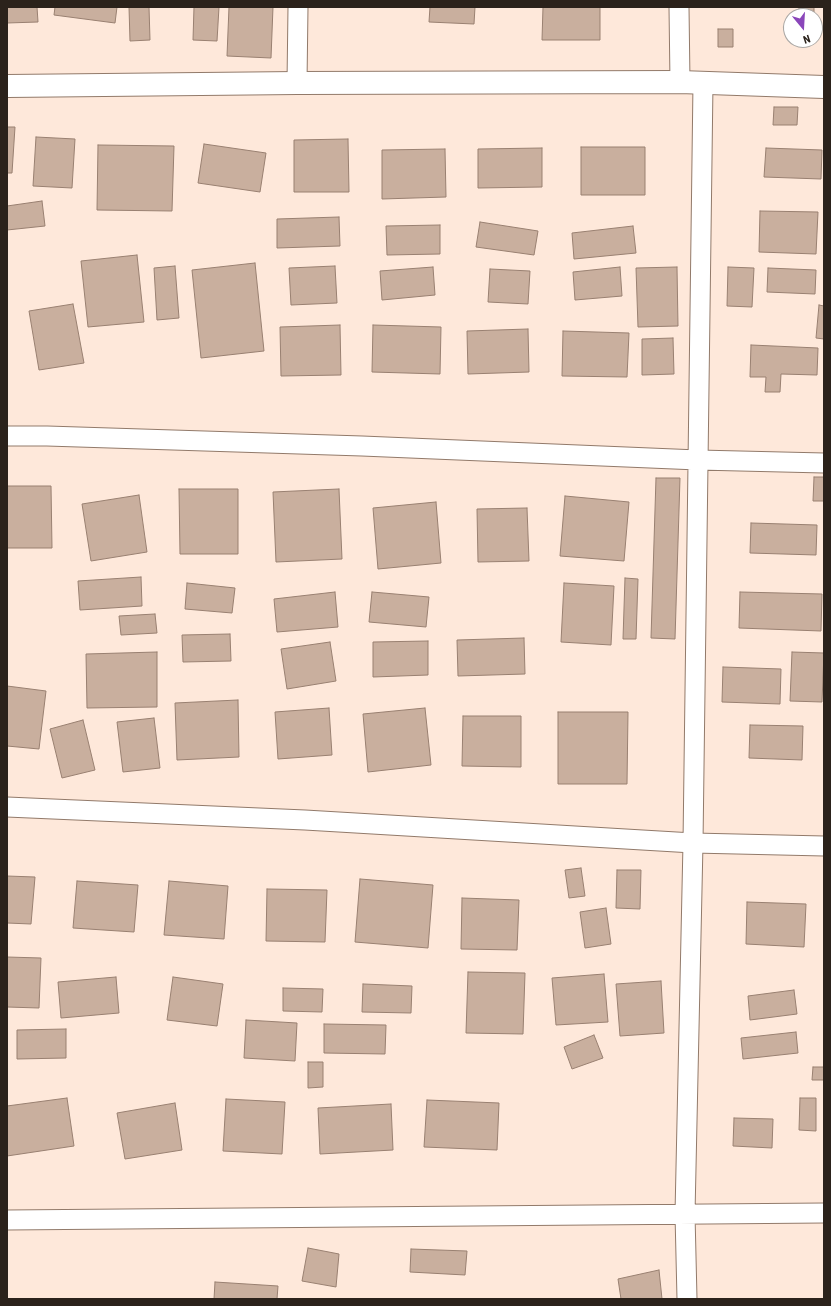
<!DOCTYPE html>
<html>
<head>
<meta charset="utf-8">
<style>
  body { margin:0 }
  #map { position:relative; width:831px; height:1306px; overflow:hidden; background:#fee8da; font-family:"Roboto Condensed",sans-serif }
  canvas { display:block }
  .frame { position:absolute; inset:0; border:8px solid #2b221b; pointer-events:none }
  .north { position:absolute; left:783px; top:8px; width:40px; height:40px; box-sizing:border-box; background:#fff; border:1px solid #aaa7a4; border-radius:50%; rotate:162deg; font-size:11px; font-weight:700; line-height:16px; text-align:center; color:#2b221b }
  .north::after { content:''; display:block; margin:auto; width:14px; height:18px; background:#8a46ba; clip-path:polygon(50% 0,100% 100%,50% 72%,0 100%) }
</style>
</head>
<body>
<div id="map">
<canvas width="831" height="1306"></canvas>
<div class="frame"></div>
<div class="north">N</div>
</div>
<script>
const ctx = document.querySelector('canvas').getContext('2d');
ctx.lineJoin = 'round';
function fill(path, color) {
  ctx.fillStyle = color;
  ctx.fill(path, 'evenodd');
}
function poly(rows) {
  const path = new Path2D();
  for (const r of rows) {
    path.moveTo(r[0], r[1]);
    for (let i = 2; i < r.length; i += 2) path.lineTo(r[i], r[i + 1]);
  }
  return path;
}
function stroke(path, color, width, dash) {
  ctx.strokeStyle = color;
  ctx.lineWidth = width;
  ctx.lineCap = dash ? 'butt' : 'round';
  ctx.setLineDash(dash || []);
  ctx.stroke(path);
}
const building = poly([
  [7,7,37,7,38,22,7,23,7,7],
  [55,7,117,7,115,23,54,15,55,7],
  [129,7,149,7,150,40,130,41,129,7],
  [194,7,219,7,217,41,193,40,194,7],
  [229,7,273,7,271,58,227,56,229,7],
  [430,7,475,7,474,24,429,22,430,7],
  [543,7,600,7,600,40,542,40,543,7],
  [799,7,814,7,814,12,799,12,799,7],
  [718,29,733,29,733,47,718,47,718,29],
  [774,107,798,107,797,125,773,125,774,107],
  [7,127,15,127,12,173,7,173,7,127],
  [36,137,75,139,72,188,33,186,36,137],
  [348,139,349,192,294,192,294,140,348,139],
  [204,144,266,153,260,192,198,183,204,144],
  [98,145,174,146,172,211,97,210,98,145],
  [581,147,645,147,645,195,581,195,581,147],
  [542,148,542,187,478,188,478,149,542,148],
  [766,148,822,150,821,179,764,177,766,148],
  [445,149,446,197,382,199,382,150,445,149],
  [42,201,45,226,7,230,7,206,42,201],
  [760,211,818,212,816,254,759,252,760,211],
  [339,217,340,246,277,248,277,219,339,217],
  [480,222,538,231,534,255,476,247,480,222],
  [440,225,440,254,387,255,386,226,440,225],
  [633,226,636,253,574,259,572,233,633,226],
  [137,255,144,322,88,327,81,261,137,255],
  [255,263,264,351,201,358,192,270,255,263],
  [175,266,179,318,157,320,154,268,175,266],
  [335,266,337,303,291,305,289,268,335,266],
  [433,267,435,295,382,300,380,271,433,267],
  [620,267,622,296,575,300,573,272,620,267],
  [677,267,678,326,638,327,636,268,677,267],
  [728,267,754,268,752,307,727,306,728,267],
  [768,268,816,270,815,294,767,292,768,268],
  [490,269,530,271,528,304,488,302,490,269],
  [73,304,84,363,39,370,29,311,73,304],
  [819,305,824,306,824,339,816,338,819,305],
  [340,325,341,375,281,376,280,327,340,325],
  [373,325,441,327,440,374,372,372,373,325],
  [528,329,529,372,468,374,467,331,528,329],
  [563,331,629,333,627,377,562,376,563,331],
  [673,338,674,374,642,375,642,339,673,338],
  [751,345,818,348,817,375,781,374,780,392,765,392,766,377,750,377,751,345],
  [814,477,824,477,824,501,813,501,814,477],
  [656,478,680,478,675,639,651,638,656,478],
  [7,486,51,486,52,548,7,548,7,486],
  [179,489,238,489,238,554,180,554,179,489],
  [339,489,342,559,276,562,273,492,339,489],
  [139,495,147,552,91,561,82,504,139,495],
  [565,496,629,502,624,561,560,556,565,496],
  [436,502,441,563,378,569,373,508,436,502],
  [527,508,529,561,478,562,477,509,527,508],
  [751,523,817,525,816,555,750,553,751,523],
  [141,577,142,606,80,610,78,581,141,577],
  [625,578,638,579,636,639,623,639,625,578],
  [187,583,235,588,232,613,185,609,187,583],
  [564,583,614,586,611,645,561,642,564,583],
  [335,592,338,627,277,632,274,599,335,592],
  [372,592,429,597,426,627,369,622,372,592],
  [740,592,822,594,821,631,739,628,740,592],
  [155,614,157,633,121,635,119,616,155,614],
  [230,634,231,661,183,662,182,635,230,634],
  [524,638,525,674,458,676,457,640,524,638],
  [428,641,428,675,373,677,373,642,428,641],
  [330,642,336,681,287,689,281,649,330,642],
  [157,652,157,707,87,708,86,654,157,652],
  [792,652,824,653,822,702,790,701,792,652],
  [723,667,781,669,780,704,722,702,723,667],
  [7,686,46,691,39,749,7,746,7,686],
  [238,700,239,757,177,760,175,703,238,700],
  [329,708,332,755,278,759,275,712,329,708],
  [425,708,431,765,368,772,363,714,425,708],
  [558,712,628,712,627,784,558,784,558,712],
  [463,716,521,716,521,767,462,766,463,716],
  [154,718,160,768,123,772,117,722,154,718],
  [83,720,95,770,62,778,50,729,83,720],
  [750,725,803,726,802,760,749,758,750,725],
  [581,868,585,896,569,898,565,870,581,868],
  [617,870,641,870,640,909,616,908,617,870],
  [7,876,35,877,31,924,7,923,7,876],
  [360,879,433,885,428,948,355,942,360,879],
  [77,881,138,885,134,932,73,928,77,881],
  [169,881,228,886,224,939,164,935,169,881],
  [267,889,327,890,325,942,266,941,267,889],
  [462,898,519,900,517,950,461,949,462,898],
  [747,902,806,904,804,947,746,944,747,902],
  [606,908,611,944,585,948,580,912,606,908],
  [7,957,41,958,39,1008,7,1007,7,957],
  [468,972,525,973,523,1034,466,1033,468,972],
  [604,974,608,1022,556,1025,552,978,604,974],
  [116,977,119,1013,61,1018,58,982,116,977],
  [173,977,223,984,217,1026,167,1020,173,977],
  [661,981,664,1033,620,1036,616,984,661,981],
  [363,984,412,986,411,1013,362,1012,363,984],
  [283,988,323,989,322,1012,283,1011,283,988],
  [794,990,797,1014,750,1020,748,996,794,990],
  [246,1020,297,1023,295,1061,244,1058,246,1020],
  [324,1024,386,1025,385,1054,324,1053,324,1024],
  [66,1029,66,1058,17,1059,17,1030,66,1029],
  [796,1032,798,1053,743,1059,741,1038,796,1032],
  [594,1035,603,1058,572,1069,564,1047,594,1035],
  [308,1062,323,1062,323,1087,308,1088,308,1062],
  [813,1067,824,1067,824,1080,812,1080,813,1067],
  [67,1098,74,1146,7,1156,7,1106,67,1098],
  [800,1098,816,1098,816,1131,799,1130,800,1098],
  [226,1099,285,1102,282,1154,223,1151,226,1099],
  [427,1100,499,1103,497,1150,424,1147,427,1100],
  [175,1103,182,1150,125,1159,117,1113,175,1103],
  [391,1104,393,1150,320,1154,318,1108,391,1104],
  [734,1118,773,1119,772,1148,733,1146,734,1118],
  [308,1248,339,1254,336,1287,302,1281,308,1248],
  [411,1249,467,1251,465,1275,410,1272,411,1249],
  [659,1270,662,1299,621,1299,618,1279,659,1270],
  [215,1282,278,1286,277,1299,214,1299,215,1282]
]);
const minor = poly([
  [679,7,680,82],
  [297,83,298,7],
  [7,436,47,436,362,446,698,460,824,463],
  [7,807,305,820,693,843,824,846],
  [7,1220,824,1213],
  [687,1299,685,1214,693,843,703,83]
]);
const tertiary = poly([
  [7,86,297,83,680,82,824,87]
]);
fill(building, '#c9af9e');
stroke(building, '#998071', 1);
stroke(minor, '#927a6a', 21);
stroke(tertiary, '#927a6a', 24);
stroke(minor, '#fff', 19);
stroke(tertiary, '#fff', 22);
</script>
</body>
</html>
